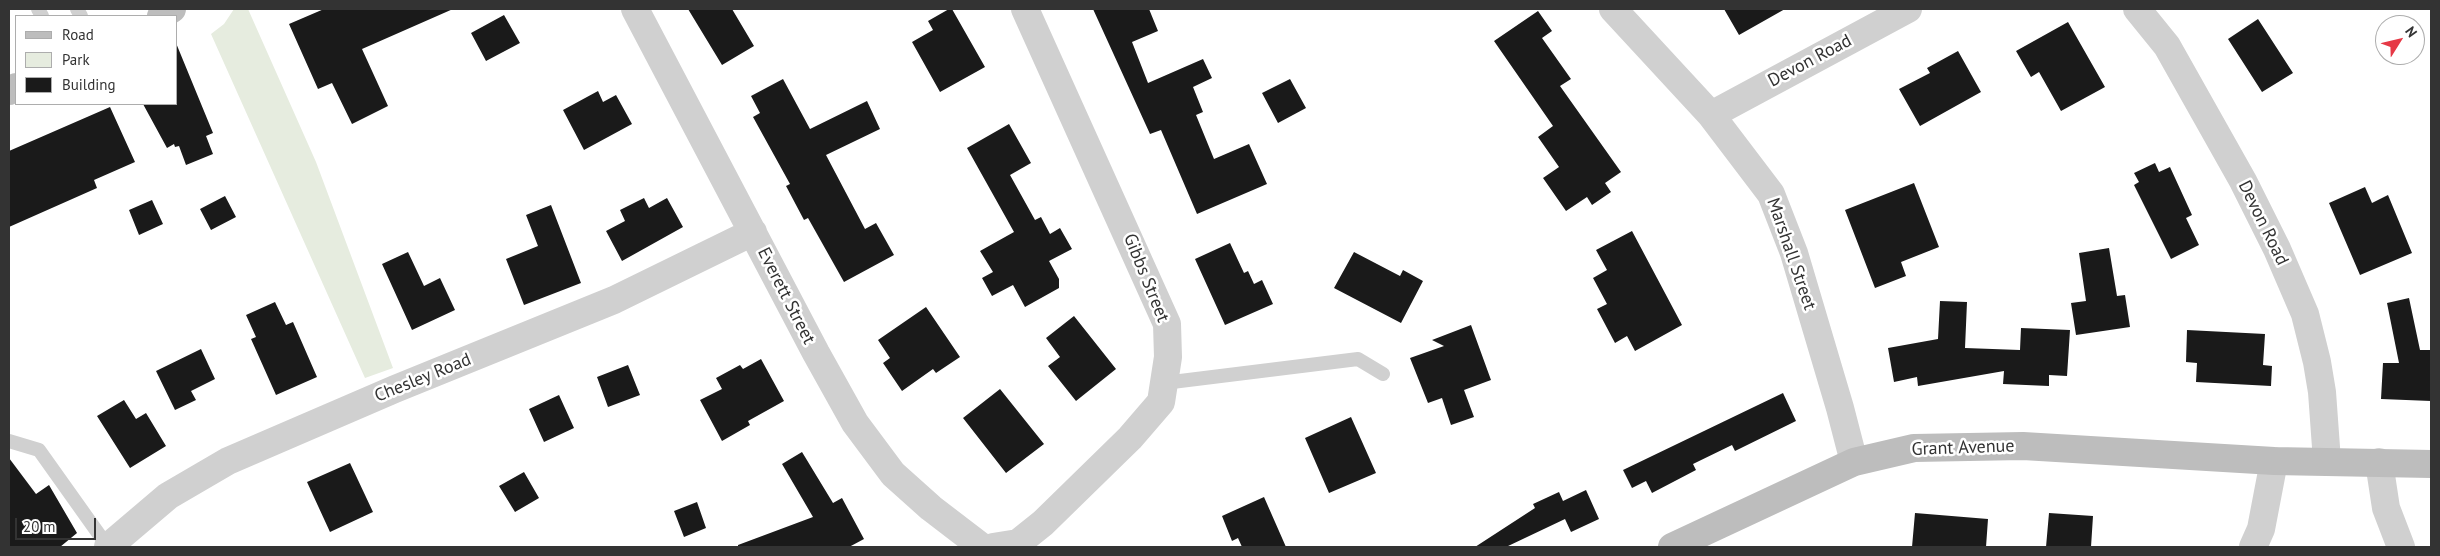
<!DOCTYPE html>
<html>
<head>
<meta charset="utf-8">
<style>
  body { margin:0 }
  #map { position:relative; width:2440px; height:556px; overflow:hidden; background:#fff; font-family:"PT Sans",sans-serif }
  canvas { display:block }
  .frame { position:absolute; inset:0; border:10px solid #333; pointer-events:none }
  .legend { position:absolute; left:15px; top:15px; width:162px; height:90px; box-sizing:border-box; background:#fff; border:1px solid #adadad; margin:0; padding:6px 9px; list-style:none; font-size:15px; color:#333 }
  .legend li { display:flex; align-items:center; gap:10px; height:25px }
  .legend b { width:25px; border:1px solid #adadad }
  .north { position:absolute; left:2375px; top:15px; width:50px; height:50px; box-sizing:border-box; background:#fff; border:1px solid #adadad; border-radius:50%; rotate:54deg; font-size:14px; font-weight:700; line-height:20px; text-align:center; color:#333 }
  .north::after { content:''; display:block; margin:auto; width:18px; height:22px; background:#e63946; clip-path:polygon(50% 0,100% 100%,50% 72%,0 100%) }
  .scale { position:absolute; left:15px; top:518px; width:81px; height:22px; box-sizing:border-box; border:2px solid #333; border-top:0; padding-left:6px; font-size:15px; line-height:18px; white-space:nowrap; color:#333; -webkit-text-stroke:4px #fff; paint-order:stroke }
</style>
</head>
<body>
<div id="map">
<canvas width="2440" height="556"></canvas>
<div class="frame"></div>
<ul class="legend">
<li><b style="height:6px;background:#bdbdbd"></b>Road</li>
<li><b style="height:14px;background:#e6ecdf"></b>Park</li>
<li><b style="height:14px;background:#1a1a1a"></b>Building</li>
</ul>
<div class="north">N</div>
<div class="scale">20 m</div>
</div>
<script>
const ctx = document.querySelector('canvas').getContext('2d');
ctx.lineJoin = 'round';
function fill(path, color) {
  ctx.fillStyle = color;
  ctx.fill(path, 'evenodd');
}
function poly(rows) {
  const path = new Path2D();
  for (const r of rows) {
    path.moveTo(r[0], r[1]);
    for (let i = 2; i < r.length; i += 2) path.lineTo(r[i], r[i + 1]);
  }
  return path;
}
function stroke(path, color, width, dash) {
  ctx.strokeStyle = color;
  ctx.lineWidth = width;
  ctx.lineCap = dash ? 'butt' : 'round';
  ctx.setLineDash(dash || []);
  ctx.stroke(path);
}
function drawText(font, color, halo, rows, align = 'center') {
  ctx.font = font + ' "PT Sans",sans-serif';
  ctx.lineWidth = 5;
  ctx.setLineDash([]);
  ctx.textBaseline = 'middle';
  ctx.strokeStyle = halo;
  ctx.fillStyle = color;
  for (const [text, x, y, turn = 0] of rows) {
    ctx.save();
    ctx.translate(x, y);
    ctx.rotate((+turn || 0) * Math.PI / 180);
    ctx.textAlign = isNaN(turn) ? turn : align;
    if (halo) ctx.strokeText(text, 0, 0);
    ctx.fillText(text, 0, 0);
    ctx.restore();
  }
}
const green = poly([
  [234,9,248,9,316,162,393,368,365,378,211,34,224,24]
]);
const building = poly([
  [324,9,453,9,362,49,388,106,352,124,332,83,318,89,289,24],
  [688,9,732,9,754,46,722,65],
  [949,9,952,9,985,67,940,92,912,42,933,30,928,21],
  [1093,9,1149,9,1158,31,1132,42,1148,83,1203,59,1212,78,1193,87,1203,112,1196,115,1214,159,1249,144,1267,184,1197,214,1161,130,1150,134],
  [1724,9,1785,9,1739,35],
  [1538,11,1552,31,1542,38,1571,79,1560,86,1621,172,1605,183,1611,192,1592,205,1587,197,1566,211,1543,178,1559,167,1538,137,1553,126,1494,41],
  [504,15,520,43,486,61,471,33],
  [2258,19,2293,73,2262,92,2228,39],
  [2068,22,2105,87,2061,111,2039,72,2031,77,2016,51],
  [176,43,213,133,206,136,213,154,186,165,179,146,175,147,174,144,167,148,143,104,176,104],
  [1958,51,1981,92,1920,126,1899,89,1930,73,1927,68],
  [783,79,810,129,867,101,880,129,826,155,865,229,876,223,894,255,844,282,808,218,804,220,786,186,790,184,753,117,760,113,751,96],
  [1290,79,1306,108,1278,123,1262,93],
  [598,91,603,102,616,95,632,124,584,150,563,110],
  [110,107,135,162,94,180,97,188,9,227,9,151],
  [1009,124,1031,163,1010,175,1035,220,1041,217,1050,234,1060,228,1072,249,1049,261,1059,279,1059,288,1025,307,1013,285,992,296,982,278,993,272,980,251,1014,232,967,148],
  [2155,163,2159,172,2170,167,2192,215,2186,218,2199,245,2171,259,2134,185,2139,182,2134,173],
  [1914,183,1939,247,1901,262,1906,276,1875,288,1845,210],
  [2365,187,2372,203,2388,195,2412,253,2360,275,2329,203],
  [225,196,236,217,211,230,200,209],
  [644,198,649,208,667,198,683,227,622,261,606,231,625,221,620,210],
  [152,200,163,224,139,235,129,210],
  [551,205,581,283,524,305,506,259,538,246,526,215],
  [1632,231,1682,325,1635,351,1627,336,1615,343,1597,309,1607,304,1593,278,1607,270,1596,250],
  [1230,243,1244,273,1248,271,1254,284,1262,280,1273,304,1225,325,1195,259],
  [2109,248,2117,296,2125,295,2130,327,2076,335,2071,303,2086,301,2079,253],
  [408,252,424,286,440,278,455,310,412,330,382,264],
  [1354,252,1400,276,1403,270,1423,281,1401,323,1334,288],
  [2409,298,2420,350,2431,350,2431,401,2381,399,2383,363,2399,363,2387,303],
  [1940,301,1967,302,1965,348,2020,350,2021,328,2070,330,2067,376,2049,375,2049,386,2003,384,2004,371,1918,386,1917,377,1894,382,1888,348,1938,339],
  [275,302,286,325,293,322,317,377,276,395,251,339,256,337,246,315],
  [926,307,960,357,936,373,933,369,902,391,883,363,890,358,878,340],
  [1074,316,1116,369,1076,401,1048,366,1060,357,1046,338],
  [1471,325,1491,380,1464,390,1474,417,1451,425,1442,398,1428,403,1410,358,1444,346,1432,340],
  [2187,330,2265,334,2263,365,2272,366,2271,386,2196,382,2197,363,2186,362],
  [201,349,215,379,191,391,196,400,175,410,156,371],
  [761,359,784,401,748,421,750,425,722,441,700,400,722,389,716,378,740,365,743,369],
  [628,365,640,395,608,407,597,377],
  [1000,389,1044,444,1006,473,963,418],
  [1783,393,1796,421,1735,451,1732,445,1693,464,1696,470,1652,493,1646,481,1632,488,1623,470],
  [559,395,574,428,544,442,529,409],
  [124,400,136,419,146,413,166,446,130,468,97,416],
  [1351,417,1376,473,1329,493,1305,438],
  [802,452,833,503,842,498,864,539,849,547,738,547,738,545,813,517,782,464],
  [9,458,36,494,49,485,77,533,60,547,9,547],
  [350,463,373,512,330,532,307,482],
  [524,472,539,498,515,512,499,486],
  [1586,490,1599,519,1571,532,1565,519,1506,547,1475,547,1535,508,1533,504,1559,492,1563,501],
  [1264,497,1286,547,1242,547,1238,538,1232,541,1222,516],
  [697,502,706,528,684,537,674,511],
  [1915,513,1988,519,1986,547,1912,547],
  [2049,513,2093,516,2091,547,2046,547]
]);
const lane = poly([
  [38,9,42,16],
  [77,9,81,16],
  [1164,383,1358,359,1383,374],
  [9,441,39,450,108,547]
]);
const street = poly([
  [635,9,816,353,855,423,893,474,931,508,982,547],
  [1613,9,1711,115,1771,194,1794,253,1840,408,1854,462],
  [2137,9,2167,46,2243,181,2277,249,2305,314,2317,362,2322,392,2327,461],
  [1711,115,1908,9],
  [2379,462,2386,508,2401,547],
  [108,547,168,496,228,461,395,389,614,300,753,232],
  [993,547,1018,543,1043,523,1130,438,1161,402,1168,357,1167,324,1025,9],
  [2253,547,2261,529,2274,461]
]);
const secondary = poly([
  [161,16,172,9],
  [9,91,16,87],
  [1672,547,1854,462,1914,448,2023,446,2274,461,2431,464]
]);
const streetNames = [
  ["Devon Road",1810,61,-28],
  ["Devon Road",2263,223,64],
  ["Marshall Street",1791,254,71],
  ["Gibbs Street",1146,278,68],
  ["Everett Street",786,296,63],
  ["Chesley Road",423,378,-22],
  ["Grant Avenue",1963,448,-2]
];
fill(green, '#e6ecdf');
fill(building, '#1a1a1a');
stroke(lane, '#d0d0d0', 14);
stroke(street, '#d0d0d0', 28);
stroke(secondary, '#bdbdbd', 28);
drawText('18px', '#333', '#fff', streetNames);
</script>
</body>
</html>
